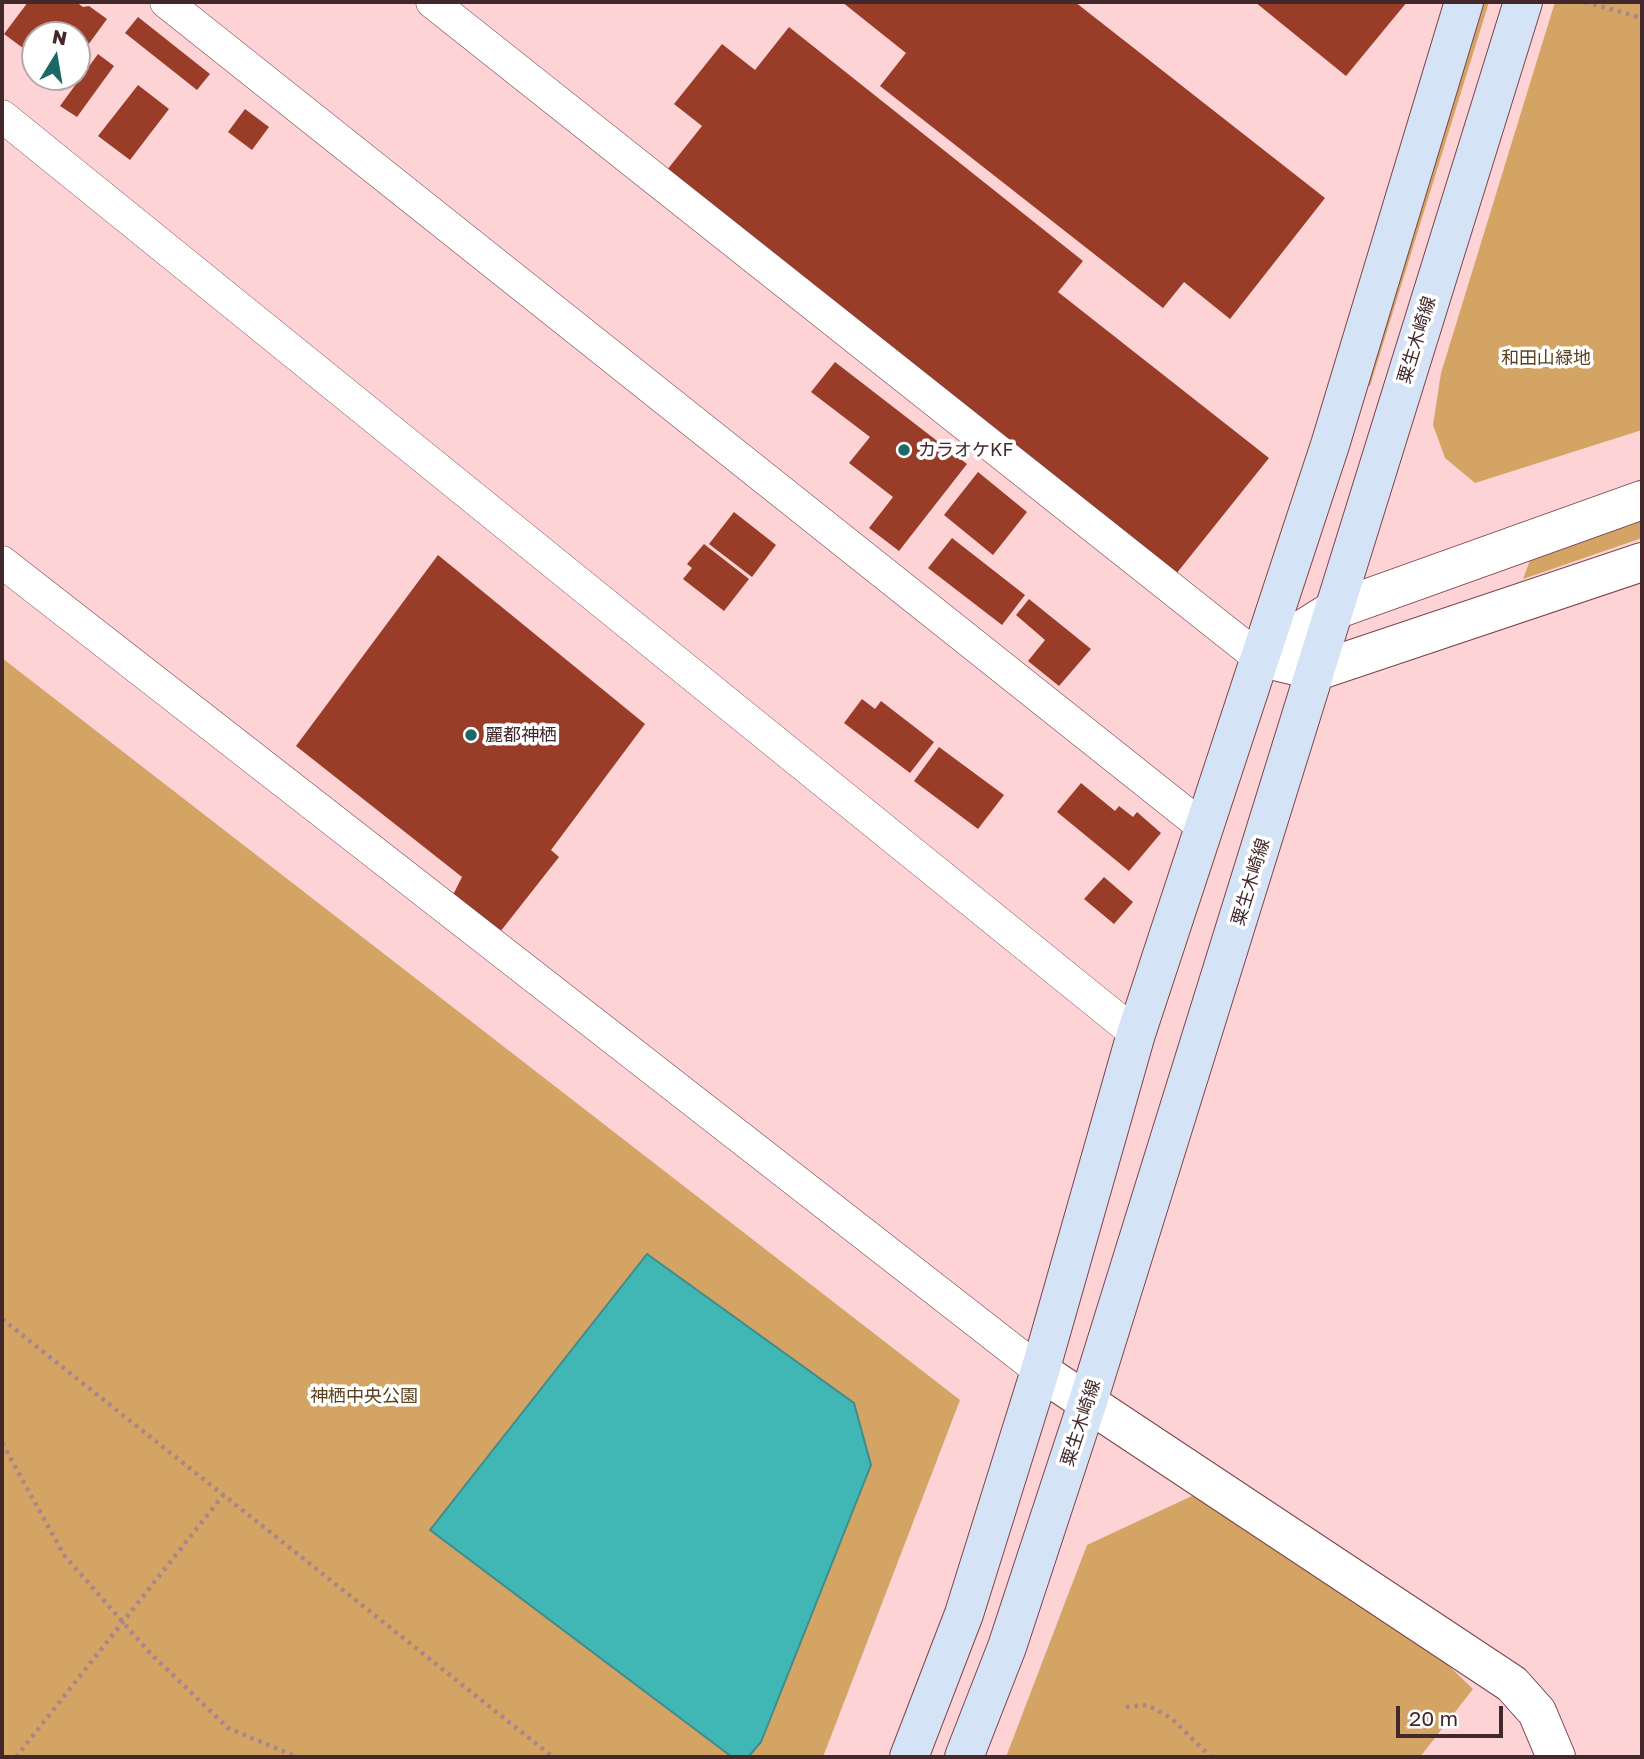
<!DOCTYPE html>
<html>
<head>
<meta charset="utf-8">
<style>
  body { margin:0 }
  #map { position:relative; width:1644px; height:1759px; overflow:hidden; background:#fdd3d6; font-family:"Golos Text",sans-serif }
  canvas { display:block }
  .frame { position:absolute; inset:0; border:4px solid #42282a; pointer-events:none }
  .north { position:absolute; left:21px; top:21px; width:70px; height:70px; box-sizing:border-box; background:#fff; border:2px solid #b3a9aa; border-radius:50%; rotate:11deg; font-size:19px; font-weight:700; line-height:28px; text-align:center; color:#42282a }
  .north::after { content:''; display:block; margin:auto; width:24px; height:32px; background:#1b6867; clip-path:polygon(50% 0,100% 100%,50% 72%,0 100%) }
  .scale { position:absolute; left:1396px; top:1706px; width:107px; height:32px; box-sizing:border-box; border:4px solid #42282a; border-top:0; padding-left:9px; font-size:21px; line-height:24px; white-space:nowrap; color:#42282a; -webkit-text-stroke:5px #fff; paint-order:stroke }
</style>
</head>
<body>
<div id="map">
<canvas width="1644" height="1759"></canvas>
<div class="frame"></div>
<div class="north">N</div>
<div class="scale">20 m</div>
</div>
<script>
const ctx = document.querySelector('canvas').getContext('2d');
ctx.lineJoin = 'round';
function fill(path, color) {
  ctx.fillStyle = color;
  ctx.fill(path, 'evenodd');
}
function poly(rows) {
  const path = new Path2D();
  for (const r of rows) {
    path.moveTo(r[0], r[1]);
    for (let i = 2; i < r.length; i += 2) path.lineTo(r[i], r[i + 1]);
  }
  return path;
}
function stroke(path, color, width, dash) {
  ctx.strokeStyle = color;
  ctx.lineWidth = width;
  ctx.lineCap = dash ? 'butt' : 'round';
  ctx.setLineDash(dash || []);
  ctx.stroke(path);
}
function drawText(font, color, halo, rows, align = 'center') {
  ctx.font = font + ' "Golos Text","Noto Sans JP",sans-serif';
  ctx.lineWidth = 7;
  ctx.setLineDash([]);
  ctx.textBaseline = 'middle';
  ctx.strokeStyle = halo;
  ctx.fillStyle = color;
  for (const [text, x, y, turn = 0] of rows) {
    ctx.save();
    ctx.translate(x, y);
    ctx.rotate((+turn || 0) * Math.PI / 180);
    ctx.textAlign = isNaN(turn) ? turn : align;
    if (halo) ctx.strokeText(text, 0, 0);
    ctx.fillText(text, 0, 0);
    ctx.restore();
  }
}
const green = poly([
  [1465,2,1489,2,1370,386,1351,376],
  [1555,2,1642,2,1642,430,1475,483,1445,458,1433,425,1441,373],
  [1642,521,1642,538,1523,579,1530,560],
  [2,658,960,1400,823,1757,2,1757],
  [1194,1495,1425,1643,1473,1689,1420,1757,1006,1757,1087,1545]
]);
const water = poly([
  [647,1254,854,1403,871,1465,761,1742,748,1757,732,1757,430,1530,647,1254]
]);
const building = poly([
  [28,2,76,2,83,7,89,6,107,19,77,60,77,35,35,35,35,57,4,34],
  [842,2,1075,2,1325,198,1230,319,1184,282,1163,308,880,86,906,53],
  [1255,2,1407,2,1346,76],
  [138,17,210,74,197,90,125,33],
  [789,27,1083,261,1058,292,1269,458,1176,574,667,170,702,126,674,104,722,44,755,70],
  [98,54,114,66,77,117,60,106],
  [138,85,169,109,130,160,98,136],
  [245,109,269,127,252,150,228,132],
  [835,362,967,464,899,551,869,528,893,497,849,463,870,437,811,392],
  [978,472,1027,512,993,555,944,515],
  [734,512,776,545,752,577,709,544],
  [952,538,1025,595,1002,625,928,568],
  [704,544,749,579,724,611,683,579,692,568,687,564],
  [438,555,645,724,551,850,559,857,500,932,453,895,462,877,296,746],
  [1029,599,1091,649,1059,686,1028,661,1045,640,1016,615],
  [862,699,875,709,881,701,934,742,910,773,844,723],
  [939,747,1004,795,978,829,914,781],
  [1081,783,1115,811,1119,806,1133,817,1137,812,1161,833,1129,871,1057,812],
  [1104,877,1133,902,1114,924,1084,899]
]);
const path = poly([
  [1585,2,1642,18],
  [2,1319,553,1757],
  [2,1443,64,1555,150,1653,228,1728,297,1757],
  [1126,1707,1147,1705,1171,1718,1211,1757],
  [16,1757,224,1494]
]);
const minor = poly([
  [166,2,1203,827],
  [432,2,1258,657],
  [2,116,1136,1034],
  [2,562,1040,1371]
]);
const tertiary = poly([
  [1258,657,1332,611,1642,500],
  [1258,657,1317,671,1642,562],
  [1040,1371,1512,1684,1537,1712,1556,1757]
]);
const secondary = poly([
  [909,1757,964,1614,1040,1371,1136,1034,1330,445,1464,2],
  [964,1757,1007,1647,1088,1401,1523,2]
]);
const markers = [
  [904,450,7,"#1b6867"],
  [471,735,7,"#1b6867"]
];
const streetNames = [
  ["粟生木崎線",1417,340,-73],
  ["粟生木崎線",1251,882,-73],
  ["粟生木崎線",1081,1423,-72]
];
const parkNames = [
  ["和田山緑地",1546,358],
  ["神栖中央公園",364,1396]
];
const poiNames = [
  ["カラオケKF",918,450],
  ["麗都神栖",485,735]
];
fill(green, '#d3a464');
fill(water, '#40b6b5');
stroke(water, '#418b8b', 2);
fill(building, '#993c28');
stroke(minor, '#7d444a', 33);
stroke(tertiary, '#7d444a', 40);
stroke(secondary, '#7d444a', 40);
stroke(path, '#a98689', 4.5, [3.5, 5]);
stroke(minor, '#fff', 32);
stroke(tertiary, '#fff', 38);
stroke(secondary, '#d4e3f6', 38);
for (const [x, y, r, color] of markers) {
  const dot = new Path2D();
  dot.arc(x, y, r, 0, 2 * Math.PI);
  ctx.fillStyle = color;
  ctx.fill(dot);
  stroke(dot, '#fff', 2.5);
}
drawText('18px', '#42282a', '#fff', streetNames);
drawText('18px', '#5b411c', '#fff', parkNames);
drawText('18px', '#42282a', '#fff', poiNames, 'left');
</script>
</body>
</html>
